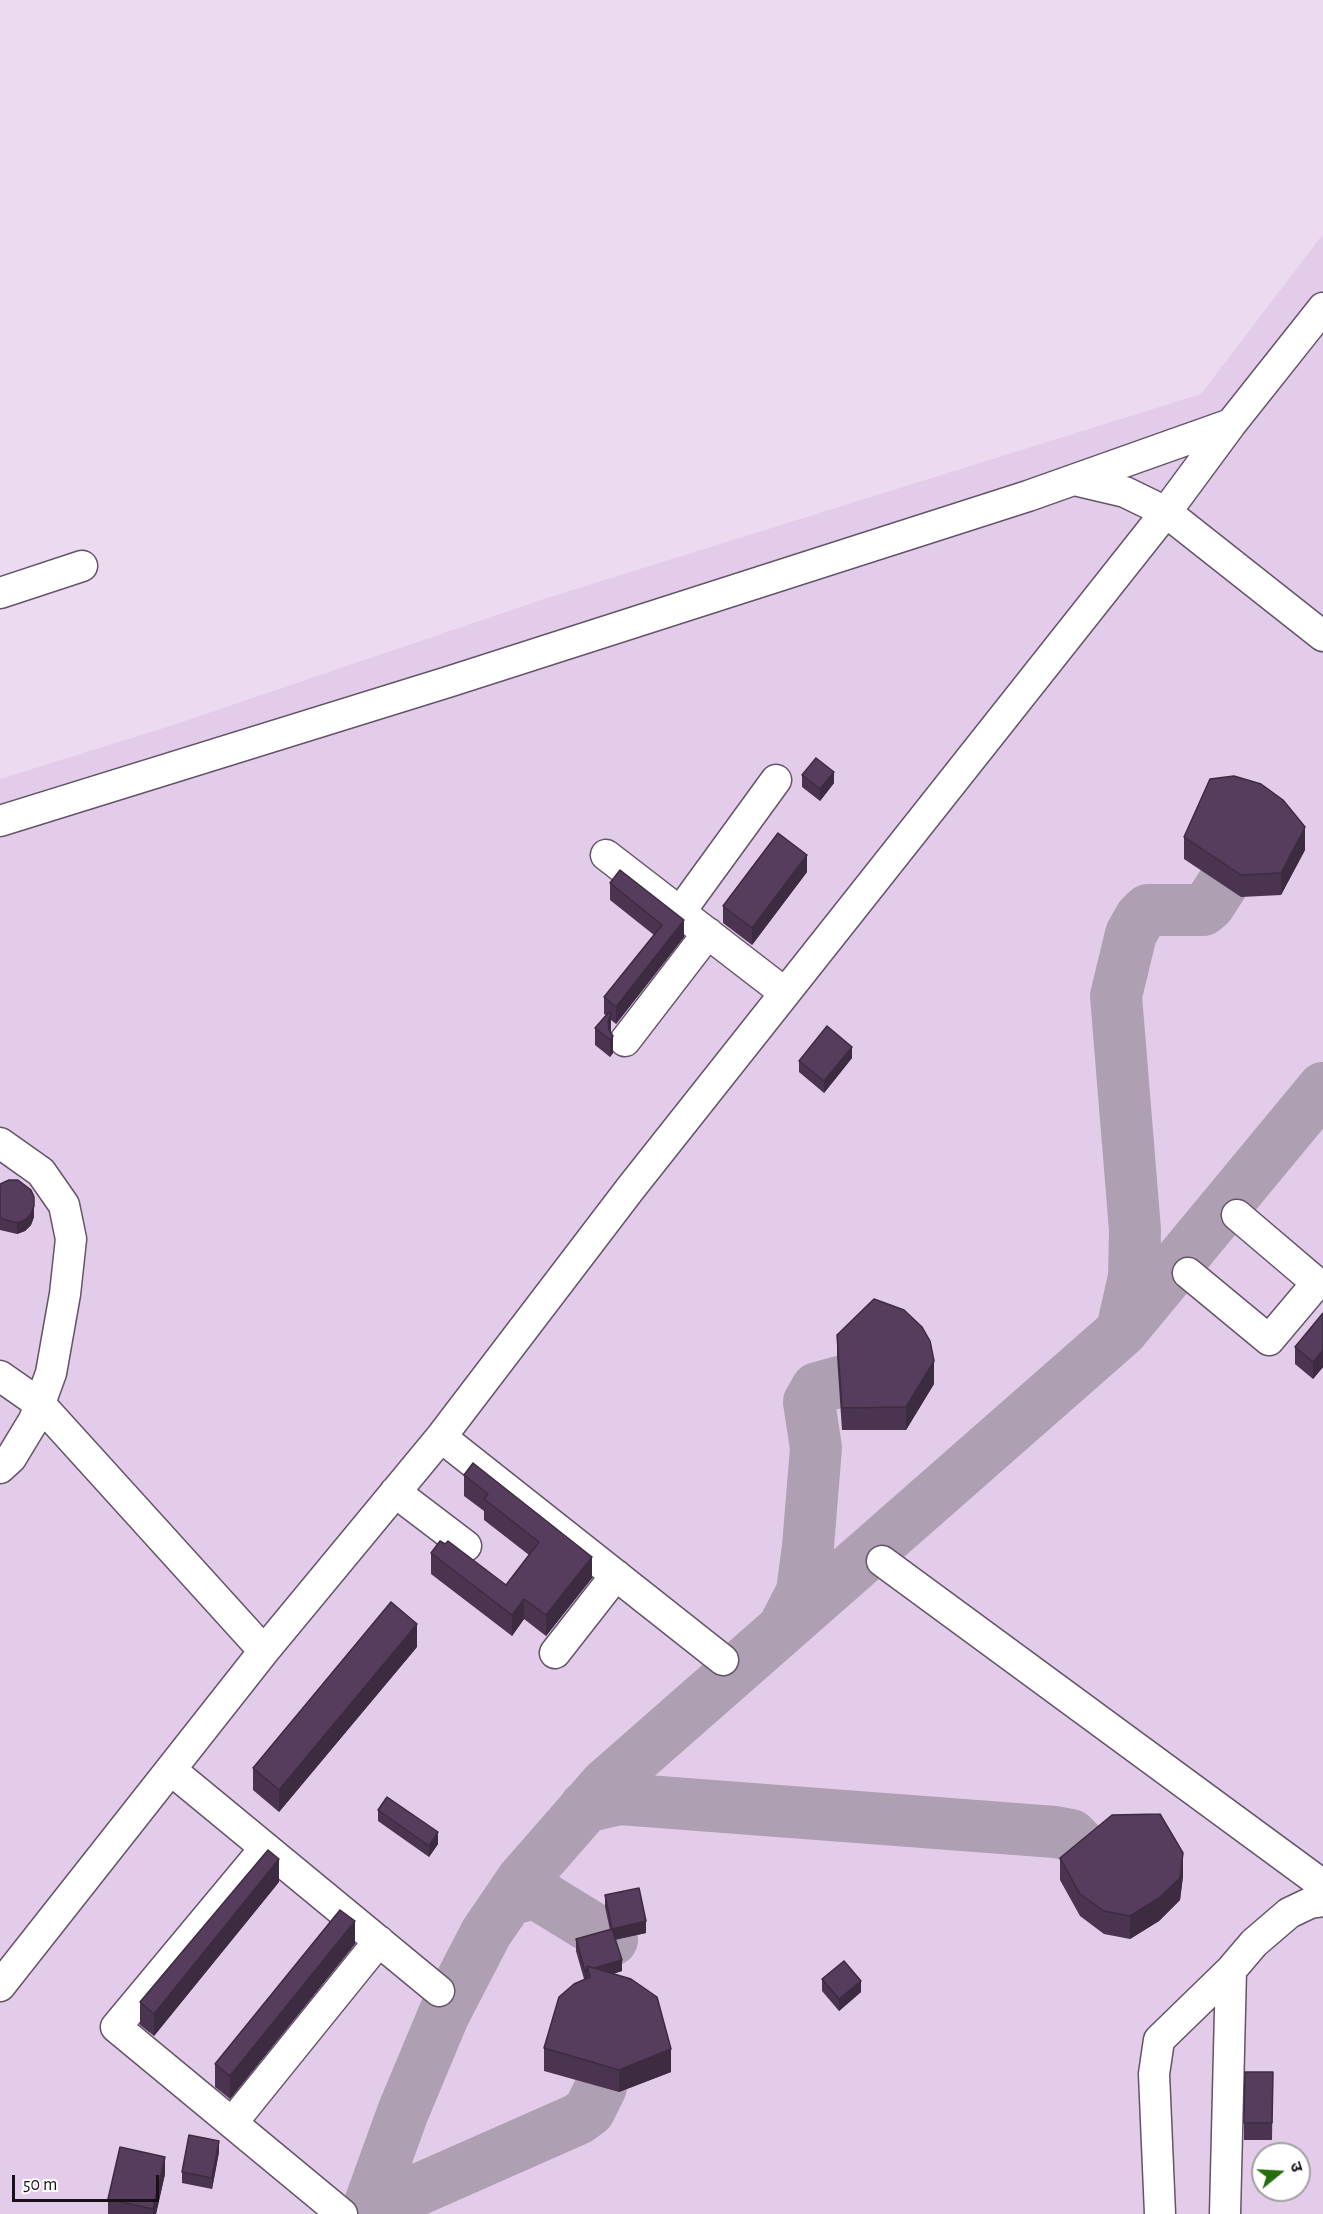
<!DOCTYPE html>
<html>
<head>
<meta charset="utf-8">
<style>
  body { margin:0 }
  #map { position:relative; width:1323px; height:2214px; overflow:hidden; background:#ecdaf0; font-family:"Alegreya Sans","Noto Sans Devanagari",sans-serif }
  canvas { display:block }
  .north { position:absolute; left:1251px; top:2142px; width:60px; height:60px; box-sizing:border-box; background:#fff; border:2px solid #a3a0a3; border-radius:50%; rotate:72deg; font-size:16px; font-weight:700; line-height:24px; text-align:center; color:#181119 }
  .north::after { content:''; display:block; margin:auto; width:21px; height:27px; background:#246e0e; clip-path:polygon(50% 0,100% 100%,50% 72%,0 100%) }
  .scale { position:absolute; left:12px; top:2175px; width:147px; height:27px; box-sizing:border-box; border:3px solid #181119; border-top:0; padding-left:8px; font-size:18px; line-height:21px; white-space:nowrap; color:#181119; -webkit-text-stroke:4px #fff; paint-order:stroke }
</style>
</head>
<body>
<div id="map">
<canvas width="1323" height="2214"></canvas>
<div class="north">उ</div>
<div class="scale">50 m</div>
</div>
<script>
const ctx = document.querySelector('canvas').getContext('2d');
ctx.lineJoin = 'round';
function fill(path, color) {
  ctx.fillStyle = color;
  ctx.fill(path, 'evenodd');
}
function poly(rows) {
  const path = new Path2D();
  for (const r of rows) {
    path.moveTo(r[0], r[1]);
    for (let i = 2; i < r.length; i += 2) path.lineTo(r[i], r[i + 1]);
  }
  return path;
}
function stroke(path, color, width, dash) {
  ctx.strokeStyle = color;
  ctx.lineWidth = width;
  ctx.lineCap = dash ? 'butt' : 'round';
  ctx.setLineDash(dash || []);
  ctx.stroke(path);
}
const built = poly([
  [1323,234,1323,2214,0,2214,0,779,170,726,547,598,1201,394],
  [1263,2154,1299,2154,1299,2190,1263,2190]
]);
const taxiway = poly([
  [1122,1330,1134,1277,1135,1230,1116,996,1131,934,1140,918,1148,910,1203,910,1209,905,1222,885],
  [785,1625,802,1592,808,1546,816,1448,809,1402,817,1388,839,1382],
  [585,1807,620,1799,1055,1832,1071,1835,1091,1855],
  [509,1900,530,1894,542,1897,612,1940],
  [366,2214,403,2112,444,2014,486,1933,522,1880,605,1785,1122,1331,1323,1088],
  [377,2214,399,2198,578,2119,589,2111,601,2087]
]);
const minor = poly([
  [1074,480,1125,492,1166,512,1323,636],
  [0,593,82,566],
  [0,821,448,682,1028,496,1231,424],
  [606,855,785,993],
  [680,912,776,780],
  [625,1041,708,933],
  [0,1143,41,1172,64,1205,71,1239,65,1294,51,1373,34,1420,11,1458,0,1468],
  [1188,1273,1269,1340,1317,1283,1237,1215],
  [0,1376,40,1404,264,1651],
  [441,1437,723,1660],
  [395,1492,466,1546],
  [882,1561,1323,1885],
  [555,1653,616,1575],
  [171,1770,439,1991],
  [265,1848,116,2027,342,2214],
  [0,1986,264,1651,441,1437,630,1189,1166,512,1231,424,1323,308],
  [232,2123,379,1941],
  [1160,2214,1154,2074,1159,2040,1231,1970,1254,1943,1289,1913,1310,1903,1323,1901],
  [1225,2214,1231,1970]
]);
const wall = poly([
  [802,775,834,783,820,801,802,787],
  [1184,837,1305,850,1281,895,1241,897,1184,859],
  [807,872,752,945,723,923,723,906],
  [610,883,684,937,616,1024,611,1020,610,1032,613,1053,610,1057,595,1045,595,1028,606,1015,604,1014,604,997,654,935,610,900],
  [852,1058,824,1093,799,1072,799,1061],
  [0,1184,34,1217,31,1225,25,1231,17,1234,0,1230],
  [1323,1313,1323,1367,1313,1379,1295,1364,1295,1347],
  [837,1335,934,1384,906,1430,842,1430,837,1357],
  [473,1463,592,1578,546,1636,524,1619,512,1636,431,1574,431,1553,506,1585,529,1555,484,1520,484,1511,464,1496,464,1475],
  [417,1647,279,1812,253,1790,253,1768],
  [378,1810,438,1844,429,1857,378,1821],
  [1060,1858,1183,1876,1180,1900,1159,1921,1130,1939,1104,1934,1080,1916,1060,1880],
  [279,1882,154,2036,140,2025,140,2002],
  [605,1895,646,1933,615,1940,622,1971,613,1974,671,2072,619,2092,544,2071,544,2048,584,1979,576,1951,576,1939,610,1930,605,1907],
  [355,1944,230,2099,215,2087,215,2064],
  [822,1979,861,1992,839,2011,822,1991],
  [1273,2072,1272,2140,1244,2140,1244,2123],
  [219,2152,212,2189,182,2183,182,2172],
  [165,2174,156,2214,108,2214,108,2199]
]);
const shadedWall = poly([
  [834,772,834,783,820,801,820,789],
  [1305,827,1305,850,1281,895,1281,873],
  [807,855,807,872,752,945,752,928],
  [684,920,684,937,616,1024,616,1007],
  [611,1014,611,1031,608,1038,608,1021],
  [613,1036,613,1053,610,1057,610,1040],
  [852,1047,852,1058,824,1093,824,1081],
  [34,1206,34,1217,31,1225,25,1231,17,1234,17,1223],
  [1323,1350,1323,1367,1313,1379,1313,1362],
  [934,1361,934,1384,906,1430,906,1407],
  [592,1557,592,1578,546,1636,546,1615],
  [524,1599,524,1619,512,1636,512,1615],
  [417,1624,417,1647,279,1812,279,1790],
  [438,1832,438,1844,429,1857,429,1846],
  [1183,1853,1183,1876,1180,1900,1159,1921,1130,1939,1130,1916],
  [279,1859,279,1882,154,2036,154,2014],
  [355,1921,355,1944,230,2099,230,2076],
  [646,1921,646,1933,612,1940,612,1929],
  [622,1960,622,1971,590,1981,588,1970],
  [587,1970,587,1981,585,1982,585,1971],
  [861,1981,861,1992,839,2011,839,1999],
  [671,2049,671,2072,619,2092,619,2070],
  [219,2141,219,2152,212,2189,212,2178],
  [165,2157,165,2174,156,2214,153,2214,153,2209]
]);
const building = poly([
  [816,758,834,772,820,789,802,775,816,758],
  [1234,776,1261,784,1283,800,1305,827,1281,873,1241,875,1184,837,1210,779,1234,776],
  [778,833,807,855,752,928,723,906,778,833],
  [620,870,684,920,616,1007,604,997,662,925,610,883,620,870],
  [609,1012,611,1014,608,1021,609,1030,613,1036,610,1040,595,1028,609,1012],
  [827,1026,852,1047,824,1081,799,1061,827,1026],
  [9,1180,18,1180,31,1190,34,1197,34,1206,31,1214,25,1220,17,1223,0,1218,0,1184,9,1180],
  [874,1299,904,1310,922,1327,930,1341,934,1361,906,1407,842,1408,837,1335,874,1299],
  [1323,1313,1323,1350,1313,1362,1295,1347,1323,1313],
  [473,1463,592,1557,546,1615,524,1599,512,1615,431,1553,440,1541,445,1544,448,1541,506,1585,539,1542,484,1499,488,1494,464,1475,473,1463],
  [391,1602,417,1624,279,1790,253,1768,391,1602],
  [387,1797,438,1832,429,1846,378,1810,387,1797],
  [1160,1814,1183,1853,1180,1878,1159,1898,1130,1916,1104,1911,1080,1894,1060,1858,1112,1815,1160,1814],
  [268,1850,279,1859,154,2014,140,2002,268,1850],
  [639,1888,646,1921,612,1929,605,1895,639,1888],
  [340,1910,355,1921,230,2076,215,2064,340,1910],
  [612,1929,622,1960,594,1968,587,1966,587,1970,585,1971,576,1939,612,1929],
  [844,1961,861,1981,839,1999,822,1979,844,1961],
  [587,1966,631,1979,657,1997,671,2049,619,2070,544,2048,559,1997,574,1984,590,1977,587,1966],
  [1245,2072,1273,2072,1272,2123,1244,2123,1245,2072],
  [189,2135,219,2141,212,2178,182,2172,189,2135],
  [120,2147,165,2157,153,2209,108,2199,120,2147]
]);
fill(built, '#e3cce9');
stroke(taxiway, '#aea0b2', 52);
stroke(minor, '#635467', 33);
stroke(minor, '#fff', 30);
fill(wall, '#4b3450');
fill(shadedWall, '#3d2b41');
fill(building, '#573d5d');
stroke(building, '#3d2b41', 1.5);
</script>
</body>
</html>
